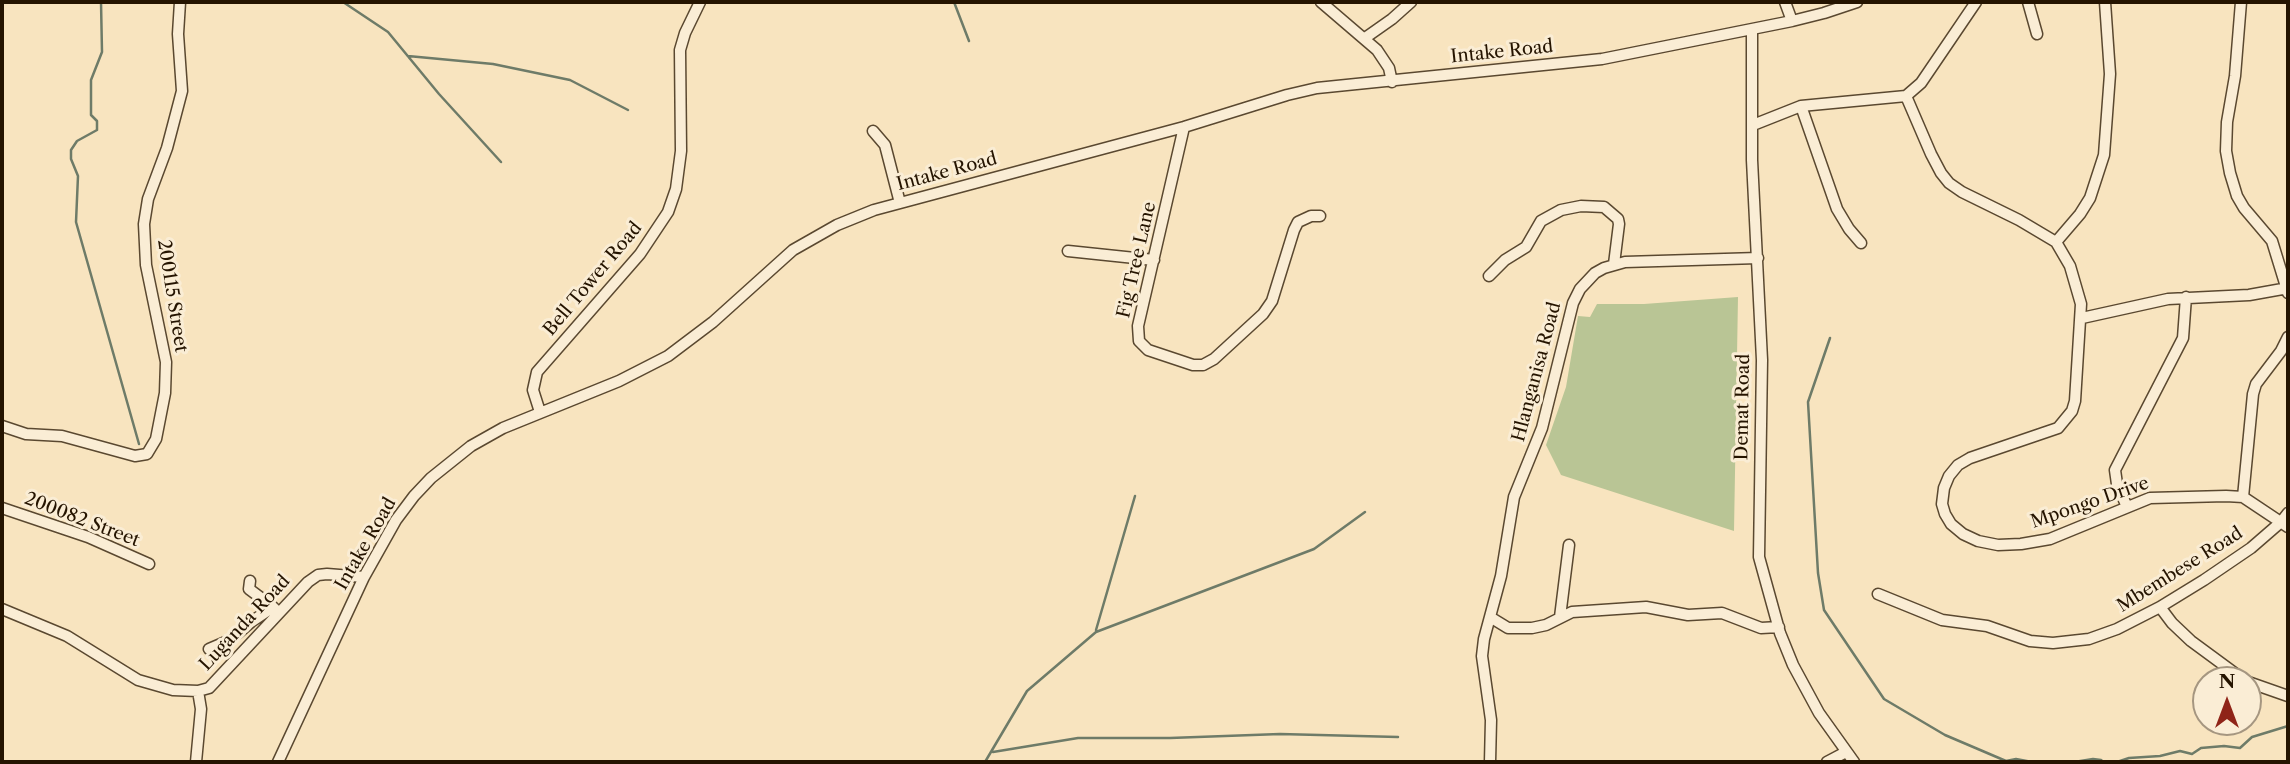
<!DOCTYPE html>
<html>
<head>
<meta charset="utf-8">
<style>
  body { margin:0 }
  #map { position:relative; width:2290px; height:764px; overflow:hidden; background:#f8e4bf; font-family:"Libre Caslon Text",serif }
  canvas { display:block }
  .frame { position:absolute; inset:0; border:4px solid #251400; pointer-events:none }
  .north { position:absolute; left:2192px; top:666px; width:70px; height:70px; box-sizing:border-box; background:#faedd5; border:2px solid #a59680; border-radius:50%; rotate:0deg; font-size:19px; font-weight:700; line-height:28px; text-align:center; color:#251400 }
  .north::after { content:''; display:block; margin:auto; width:24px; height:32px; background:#8f2418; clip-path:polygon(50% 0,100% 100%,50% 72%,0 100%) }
</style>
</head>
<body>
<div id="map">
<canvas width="2290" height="764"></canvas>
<div class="frame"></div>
<div class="north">N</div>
</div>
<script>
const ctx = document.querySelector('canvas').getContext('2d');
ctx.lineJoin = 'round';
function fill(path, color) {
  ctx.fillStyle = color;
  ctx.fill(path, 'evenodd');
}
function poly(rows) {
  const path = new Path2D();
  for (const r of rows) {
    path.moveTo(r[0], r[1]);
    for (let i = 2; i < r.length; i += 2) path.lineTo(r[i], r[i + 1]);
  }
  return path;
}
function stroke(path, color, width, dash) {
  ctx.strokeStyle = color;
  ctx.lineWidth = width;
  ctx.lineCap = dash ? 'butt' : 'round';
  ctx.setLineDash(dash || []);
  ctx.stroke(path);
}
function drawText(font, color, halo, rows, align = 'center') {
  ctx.font = font + ' "Libre Caslon Text",serif';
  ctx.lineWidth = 6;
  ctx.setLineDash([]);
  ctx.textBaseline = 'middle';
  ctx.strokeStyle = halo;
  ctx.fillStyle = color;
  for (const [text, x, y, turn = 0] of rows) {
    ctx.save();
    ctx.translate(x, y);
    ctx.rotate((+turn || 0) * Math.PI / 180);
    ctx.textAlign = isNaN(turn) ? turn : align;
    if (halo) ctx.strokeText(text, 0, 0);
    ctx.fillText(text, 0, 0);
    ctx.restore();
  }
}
const green = poly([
  [1738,297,1734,531,1561,475,1546,445,1566,387,1578,316,1590,317,1597,304,1644,304]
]);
const stream = poly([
  [101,2,102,52,91,80,91,115,97,121,97,130,77,141,71,150,71,159,78,176,76,222,139,444],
  [343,2,388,32,439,94,501,162],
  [954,2,969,41],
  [408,56,493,64,570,80,628,110],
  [1830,338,1808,402,1818,573,1824,610,1884,699,1945,735,2006,761,2016,759,2032,762],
  [1096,630,1135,496],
  [993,752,1078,738,1170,738,1280,734,1398,737],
  [985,762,1027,691,1096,632,1314,549,1365,512],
  [2074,762,2093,759,2101,760,2103,762],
  [2117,762,2129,758,2160,756,2180,751,2192,754,2201,748,2224,746,2240,748,2252,737,2288,726]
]);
const minor = poly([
  [1321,2,1377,50,1389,68,1392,82],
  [1785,2,1792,21],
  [2028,2,2037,34],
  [2241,2,2235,76,2227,122,2226,151,2230,173,2237,196,2244,208,2272,241,2288,293],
  [1752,29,1752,160,1762,360,1759,557,1780,633,1793,665,1819,713,1854,762],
  [1365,38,1392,19,1411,2],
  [1906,96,1931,154,1941,173,1949,183,1962,192,2019,220,2056,242,2070,266,2081,304,2075,401,2072,411,2058,428,1970,458,1958,465,1949,476,1944,488,1942,504,1945,514,1951,524,1963,534,1978,541,1998,545,2021,544,2050,539,2150,498,2226,496,2243,497,2288,527],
  [1801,106,1837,209,1849,229,1861,243],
  [1753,125,1801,106,1906,96,1921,83,1976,2],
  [1184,127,1138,326,1139,341,1148,350,1193,365,1203,365,1214,359,1263,314,1272,301,1294,230,1298,222,1311,216,1320,216],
  [873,131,885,145,900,203],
  [2056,242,2080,214,2090,198,2104,155,2110,74,2105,2],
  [1068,251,1154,260],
  [1489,276,1505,260,1526,247,1541,221,1561,210,1581,206,1604,207,1618,219,1619,224,1614,264],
  [2082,318,2168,299,2249,295,2288,288],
  [540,412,533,390,537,372,640,254,668,212,676,189,681,151,680,50,685,33,700,2],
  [2,426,26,434,62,436,135,456,147,454,156,439,165,393,166,362,146,265,144,224,148,199,167,148,182,91,178,34,180,2],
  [2243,497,2253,394,2256,384,2281,351,2288,337],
  [2127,507,2117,484,2115,470,2183,338,2186,297],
  [2,508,88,537,149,564],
  [250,581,249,589,273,607],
  [1878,594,1942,620,1987,626,2030,641,2053,643,2089,639,2117,629,2160,607,2204,580,2251,548,2281,522,2288,513],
  [2160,607,2172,623,2191,641,2244,680],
  [2,609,67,636,138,680,173,690,198,691,209,688,308,582,318,575,327,574,364,577],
  [1490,617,1508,628,1532,628,1546,625,1572,612,1646,607,1688,615,1722,613,1761,628,1779,627],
  [1560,617,1569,545],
  [209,649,230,640,251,622,273,607,279,613],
  [2248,682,2288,696],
  [196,762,201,709,198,691],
  [278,762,364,577,396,520,414,496,431,478,471,446,503,428,619,381,668,356,713,322,793,250,837,225,874,210,1184,127,1287,95,1317,88,1602,59,1792,21,1824,13,1857,2],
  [1490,762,1491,720,1482,656,1484,639,1501,576,1514,497,1542,428,1573,303,1580,289,1595,273,1604,268,1625,262,1758,258],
  [1827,762,1846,752]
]);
const streetNames = [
  ["Intake Road",1502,52,-6],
  ["Intake Road",947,172,-15],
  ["Fig Tree Lane",1137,260,-77],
  ["Bell Tower Road",593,279,-50],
  ["200115 Street",172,296,81],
  ["Hlanganisa Road",1537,372,-75],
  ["Demat Road",1743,407,-89],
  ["Mpongo Drive",2090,503,-19],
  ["200082 Street",82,520,21],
  ["Intake Road",366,544,-60],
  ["Mbembese Road",2180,570,-32],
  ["Luganda Road",245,623,-47]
];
fill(green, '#b9c595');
stroke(stream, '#6e7b68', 2.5);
stroke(minor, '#5a4830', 13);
stroke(minor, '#faedd5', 10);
drawText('18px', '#251400', '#faedd5', streetNames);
</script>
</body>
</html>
